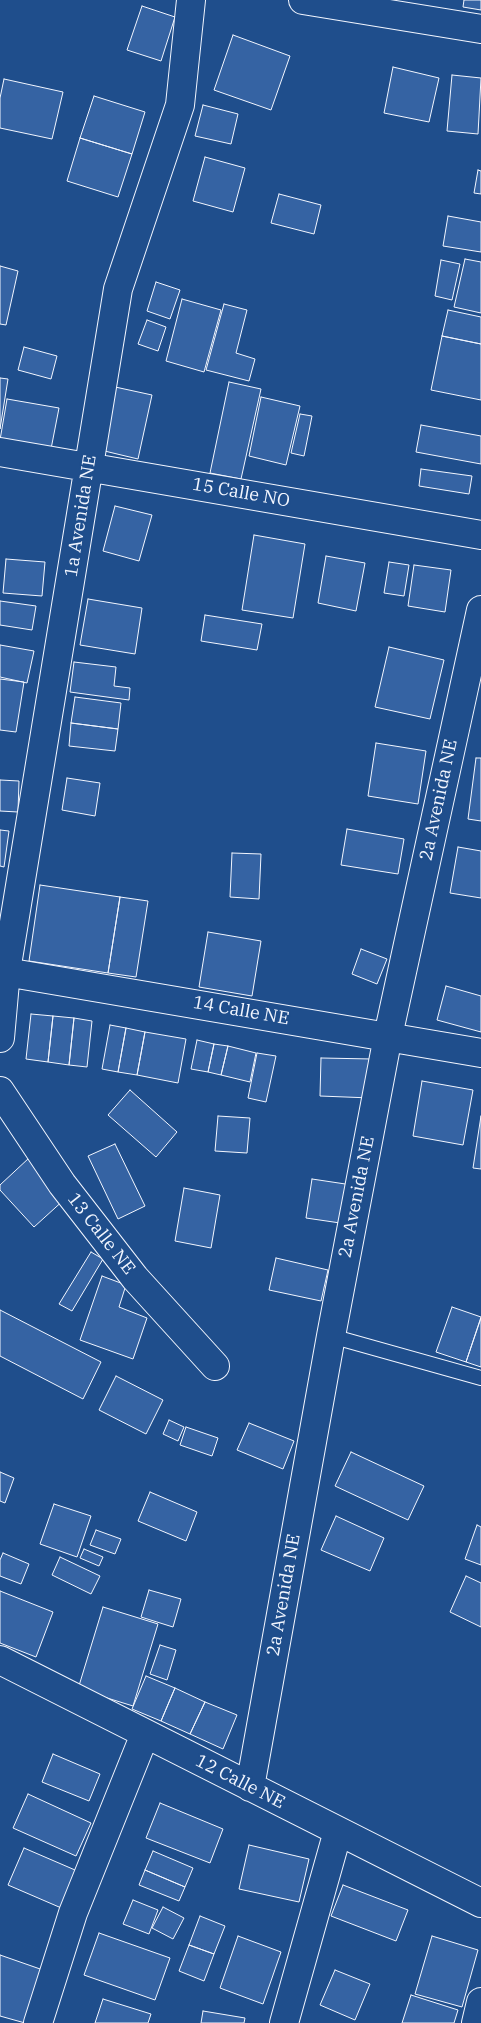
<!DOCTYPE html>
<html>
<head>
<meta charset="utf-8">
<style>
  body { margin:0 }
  canvas { display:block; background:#1f4e8c }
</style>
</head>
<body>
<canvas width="481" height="2023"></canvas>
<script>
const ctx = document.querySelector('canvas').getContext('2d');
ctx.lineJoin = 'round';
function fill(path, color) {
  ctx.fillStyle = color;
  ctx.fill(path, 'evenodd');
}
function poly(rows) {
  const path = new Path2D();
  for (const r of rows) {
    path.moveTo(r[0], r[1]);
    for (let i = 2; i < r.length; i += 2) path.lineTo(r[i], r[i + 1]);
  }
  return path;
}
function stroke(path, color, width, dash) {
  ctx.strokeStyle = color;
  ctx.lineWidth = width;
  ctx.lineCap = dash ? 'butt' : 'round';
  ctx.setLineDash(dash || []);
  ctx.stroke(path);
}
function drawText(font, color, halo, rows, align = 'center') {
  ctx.font = font + ' "IBM Plex Serif",serif';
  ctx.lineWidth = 4;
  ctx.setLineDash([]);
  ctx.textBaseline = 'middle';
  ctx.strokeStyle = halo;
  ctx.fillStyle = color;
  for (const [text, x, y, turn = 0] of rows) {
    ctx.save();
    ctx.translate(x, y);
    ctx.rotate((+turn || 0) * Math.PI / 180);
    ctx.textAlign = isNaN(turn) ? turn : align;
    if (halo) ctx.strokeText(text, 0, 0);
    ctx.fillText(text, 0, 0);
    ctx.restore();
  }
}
const building = poly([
  [464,0,481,0,481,10,463,7,464,0],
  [142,6,175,17,161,61,127,50,142,6],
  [233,35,290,56,271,110,214,90,233,35],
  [393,67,439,78,429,122,384,113,393,67],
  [452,75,481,78,478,134,447,131,452,75],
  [4,79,63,92,52,139,0,128,0,98,4,79],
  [94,96,145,112,132,154,80,138,94,96],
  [203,105,238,114,231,144,195,136,203,105],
  [80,138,132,154,118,197,67,181,80,138],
  [205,157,245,168,233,212,193,201,205,157],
  [478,170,481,171,481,194,474,193,478,170],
  [279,194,321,205,314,234,271,223,279,194],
  [448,216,481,222,481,252,443,246,448,216],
  [465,259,481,262,481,313,454,307,465,259],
  [441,260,460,264,452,300,435,296,441,260],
  [0,266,18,271,6,325,0,324,0,266],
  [156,282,180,290,170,319,147,311,156,282],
  [182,299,221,310,204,372,166,361,182,299],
  [224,304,247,310,236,353,255,359,249,381,206,370,224,304],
  [448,310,481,317,481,344,442,336,448,310],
  [147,320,166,327,158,351,138,344,147,320],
  [442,336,481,344,481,400,431,390,442,336],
  [24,347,57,356,51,379,18,370,24,347],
  [0,378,8,379,0,429,0,378],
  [229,382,261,389,241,479,210,473,229,382],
  [106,385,152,395,138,459,92,448,106,385],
  [261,397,300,406,286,465,249,456,261,397],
  [7,399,59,408,51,449,0,440,7,399],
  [300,414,312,416,304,456,291,453,300,414],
  [421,425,481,436,481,464,416,452,421,425],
  [421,469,472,476,469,494,419,486,421,469],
  [115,506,152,515,139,561,103,551,115,506],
  [254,535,305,544,293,618,242,610,254,535],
  [326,556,365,563,356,611,318,603,326,556],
  [6,559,45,562,42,596,3,593,6,559],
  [389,562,409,565,404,596,384,593,389,562],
  [414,565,451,570,445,612,408,606,414,565],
  [88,599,142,608,135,654,80,645,88,599],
  [0,601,36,606,32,630,0,625,0,601],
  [205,615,262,624,257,650,201,641,205,615],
  [0,645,34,651,27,683,0,677,0,645],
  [389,647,444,660,430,719,375,707,389,647],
  [74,662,116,667,114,686,130,688,129,700,70,692,74,662],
  [0,679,24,682,16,732,0,730,0,679],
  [75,697,121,703,118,729,71,723,75,697],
  [71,723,118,729,115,751,69,746,71,723],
  [376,743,426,751,418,804,368,796,376,743],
  [476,758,481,758,481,821,468,819,476,758],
  [67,778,100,783,95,816,62,810,67,778],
  [0,780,19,781,18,812,0,811,0,780],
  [347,829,404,839,398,874,341,865,347,829],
  [0,830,9,831,4,867,0,866,0,830],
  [458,847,481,851,481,898,450,893,458,847],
  [232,853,261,854,259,899,230,897,232,853],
  [40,885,120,897,108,973,29,961,40,885],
  [120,897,148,901,136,977,108,973,120,897],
  [208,932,261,941,252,996,199,987,208,932],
  [361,949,387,959,377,984,352,974,361,949],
  [446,986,481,996,481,1032,437,1020,446,986],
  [31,1014,53,1016,48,1062,26,1059,31,1014],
  [53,1016,74,1018,69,1065,48,1062,53,1016],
  [74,1018,92,1021,87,1067,69,1065,74,1018],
  [110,1025,126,1028,118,1072,102,1069,110,1025],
  [126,1028,145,1032,137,1075,118,1072,126,1028],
  [145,1032,186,1039,178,1083,137,1075,145,1032],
  [197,1040,214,1044,208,1072,191,1069,197,1040],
  [214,1044,228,1046,221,1075,208,1072,214,1044],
  [228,1046,256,1053,250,1082,221,1075,228,1046],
  [257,1053,276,1056,266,1102,248,1098,257,1053],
  [321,1058,372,1059,371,1098,320,1096,321,1058],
  [422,1081,473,1090,463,1145,413,1136,422,1081],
  [130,1090,177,1132,156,1157,108,1115,130,1090],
  [218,1116,250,1118,247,1153,215,1151,218,1116],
  [481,1116,481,1169,473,1168,481,1116],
  [115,1144,145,1206,118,1219,88,1156,115,1144],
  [29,1158,66,1198,34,1227,0,1190,0,1185,29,1158],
  [312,1179,352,1185,347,1224,306,1218,312,1179],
  [184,1188,220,1195,211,1248,175,1241,184,1188],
  [91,1252,103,1259,72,1311,59,1304,91,1252],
  [276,1258,328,1270,321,1301,269,1290,276,1258],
  [102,1276,126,1285,119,1307,147,1318,133,1359,80,1340,102,1276],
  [452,1307,481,1317,466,1362,436,1352,452,1307],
  [0,1310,101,1362,83,1399,0,1356,0,1310],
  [481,1318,481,1367,466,1362,481,1318],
  [116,1376,163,1400,146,1434,99,1410,116,1376],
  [169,1420,184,1427,178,1441,163,1434,169,1420],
  [249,1423,294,1441,283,1469,237,1450,249,1423],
  [186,1427,218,1438,212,1456,180,1445,186,1427],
  [351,1452,424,1486,408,1520,335,1486,351,1452],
  [0,1472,14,1478,5,1503,0,1501,0,1472],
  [150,1492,197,1512,186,1541,138,1521,150,1492],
  [54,1504,91,1516,77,1557,40,1544,54,1504],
  [336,1516,384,1538,370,1571,321,1550,336,1516],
  [477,1525,481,1527,481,1565,465,1559,477,1525],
  [96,1530,121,1539,115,1554,90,1545,96,1530],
  [84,1549,103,1557,99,1566,80,1558,84,1549],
  [3,1553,29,1564,21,1584,0,1576,0,1560,3,1553],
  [60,1557,100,1576,91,1594,52,1575,60,1557],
  [466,1576,481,1583,481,1627,450,1612,466,1576],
  [149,1590,181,1599,173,1627,141,1617,149,1590],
  [0,1591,53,1612,36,1657,0,1643,0,1591],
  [103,1607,158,1624,133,1706,78,1689,103,1607],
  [160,1645,176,1650,167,1680,150,1674,160,1645],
  [146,1676,175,1688,161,1721,132,1709,146,1676],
  [175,1688,205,1702,190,1734,161,1721,175,1688],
  [205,1702,237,1715,223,1749,190,1734,205,1702],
  [53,1754,100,1774,89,1801,42,1782,53,1754],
  [28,1794,91,1823,76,1856,13,1828,28,1794],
  [160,1803,223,1829,210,1863,146,1838,160,1803],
  [249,1845,309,1859,299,1902,239,1889,249,1845],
  [24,1848,82,1873,66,1910,8,1885,24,1848],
  [153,1851,193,1868,185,1887,145,1870,153,1851],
  [145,1870,185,1887,179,1901,139,1885,145,1870],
  [343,1885,408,1910,396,1941,331,1916,343,1885],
  [133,1900,158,1910,149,1934,123,1924,133,1900],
  [163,1907,184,1918,173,1939,152,1928,163,1907],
  [200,1916,225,1926,214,1954,189,1945,200,1916],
  [99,1933,170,1958,155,2000,84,1975,99,1933],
  [238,1936,281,1952,263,2004,220,1988,238,1936],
  [432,1936,478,1950,462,2007,415,1994,432,1936],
  [189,1945,214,1954,204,1981,179,1971,189,1945],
  [0,1955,43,1970,25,2023,0,2016,0,1955],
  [335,1970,370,1984,355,2020,320,2005,335,1970],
  [411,1995,458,2010,454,2023,402,2023,411,1995],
  [103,1999,151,2014,148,2023,95,2023,103,1999],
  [203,2011,245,2018,244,2023,201,2023,203,2011]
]);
const lane = poly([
  [331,1336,481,1378]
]);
const street = poly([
  [303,0,481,29],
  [0,452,481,535],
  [0,971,481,1053],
  [0,1038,6,971,118,289,180,105,191,0],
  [0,1091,62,1184,135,1278,215,1366],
  [0,1660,481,1903],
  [250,1787,331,1336,388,1036,481,610],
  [38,2023,73,1913,145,1734],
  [284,2023,338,1831],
  [476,2023,481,2002]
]);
const streetNames = [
  ["15 Calle NO",241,493,10],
  ["1a Avenida NE",81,516,-81],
  ["2a Avenida NE",439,800,-78],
  ["14 Calle NE",241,1011,10],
  ["2a Avenida NE",357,1197,-79],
  ["13 Calle NE",101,1234,52],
  ["2a Avenida NE",284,1595,-80],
  ["12 Calle NE",240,1782,27]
];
fill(building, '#3563a3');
stroke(building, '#f2f6ff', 1);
stroke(lane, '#f2f6ff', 16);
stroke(street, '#f2f6ff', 30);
stroke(lane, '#1f4e8c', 14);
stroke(street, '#1f4e8c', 28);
drawText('18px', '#f2f6ff', '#1f4e8c', streetNames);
</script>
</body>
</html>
